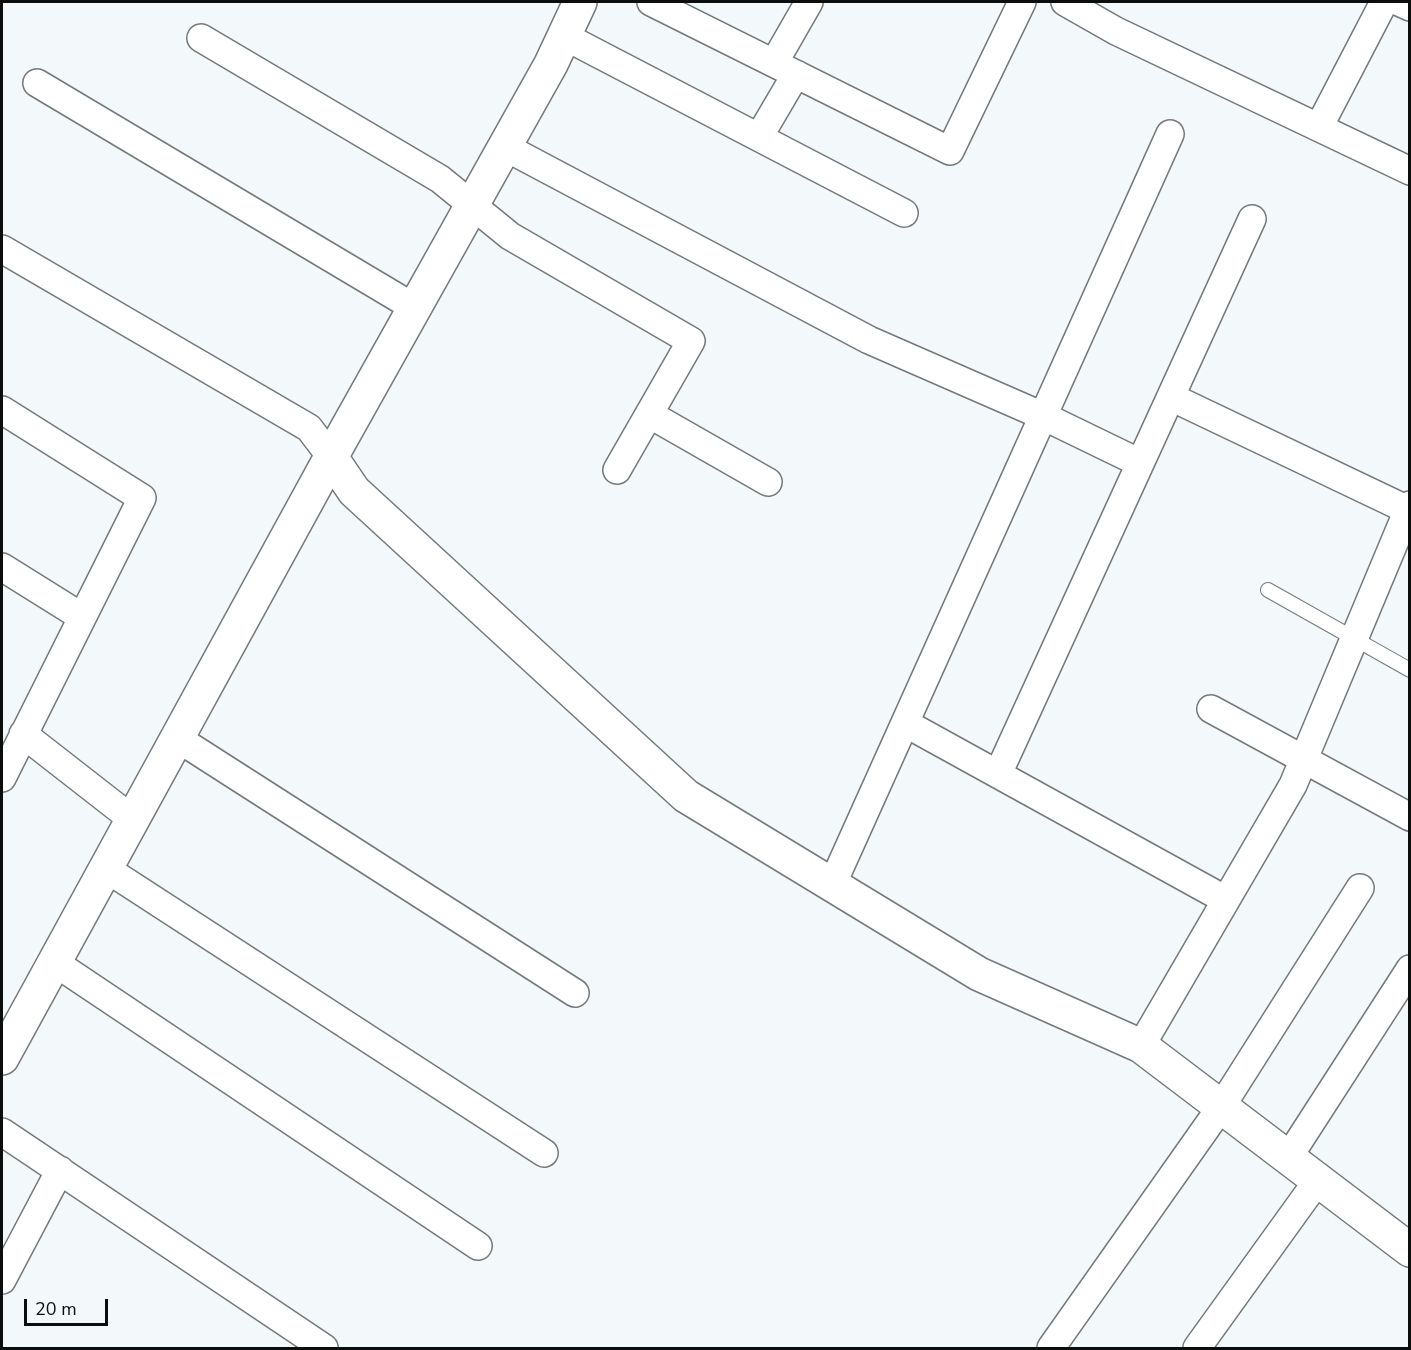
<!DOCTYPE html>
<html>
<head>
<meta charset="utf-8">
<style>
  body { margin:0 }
  #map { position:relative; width:1411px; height:1350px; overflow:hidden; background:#f3f9fa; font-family:"Nunito Sans",sans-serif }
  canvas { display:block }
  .frame { position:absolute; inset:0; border:3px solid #0c0e0e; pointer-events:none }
  .scale { position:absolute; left:24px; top:1299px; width:84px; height:27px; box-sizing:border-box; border:3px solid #0c0e0e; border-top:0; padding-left:8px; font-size:18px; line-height:21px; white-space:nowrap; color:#0c0e0e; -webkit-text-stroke:4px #f3f9fa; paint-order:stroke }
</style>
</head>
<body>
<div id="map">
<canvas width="1411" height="1350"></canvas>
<div class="frame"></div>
<div class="scale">20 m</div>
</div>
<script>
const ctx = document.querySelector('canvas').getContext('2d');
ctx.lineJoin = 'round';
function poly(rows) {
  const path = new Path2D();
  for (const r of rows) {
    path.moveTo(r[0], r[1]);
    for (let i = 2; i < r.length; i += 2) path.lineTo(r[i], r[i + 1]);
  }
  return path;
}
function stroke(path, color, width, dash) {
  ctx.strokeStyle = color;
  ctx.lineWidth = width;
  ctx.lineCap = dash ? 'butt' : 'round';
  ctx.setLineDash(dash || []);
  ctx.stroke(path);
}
const service = poly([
  [1268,590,1410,670]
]);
const minor = poly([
  [651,2,950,151,1022,2],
  [1065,2,1116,31,1410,171],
  [1399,2,1410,7],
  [564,36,904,213],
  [201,38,440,179,510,236,691,341,617,470],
  [774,63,809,2],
  [37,83,415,308],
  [1319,127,1384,2],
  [759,137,796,74],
  [505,147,869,340,1043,416,1140,463],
  [2,249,309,428,331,457],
  [1171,397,1410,511],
  [2,410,142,498,2,778],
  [649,414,768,482],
  [2,567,82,617],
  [1211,709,1410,817],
  [905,723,1226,900],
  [23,734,132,819],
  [177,738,575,993],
  [998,774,1252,219],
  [105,868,544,1153],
  [832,885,1170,134],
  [54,962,478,1246],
  [1141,1046,1293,785,1410,505],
  [2,1132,324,1348],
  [1288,1158,1410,969],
  [2,1280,60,1170],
  [1051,1348,1221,1107,1360,888],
  [1197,1348,1318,1180]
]);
const tertiary = poly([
  [331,457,354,491,686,796,979,974,1141,1046,1410,1250]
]);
const secondary = poly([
  [2,1058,331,457,551,64,580,2]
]);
stroke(service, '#73797a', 16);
stroke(minor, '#73797a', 30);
stroke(tertiary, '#73797a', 36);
stroke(secondary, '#73797a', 36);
stroke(service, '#fff', 14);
stroke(minor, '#fff', 27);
stroke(tertiary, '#fff', 33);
stroke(secondary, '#fff', 33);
</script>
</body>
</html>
